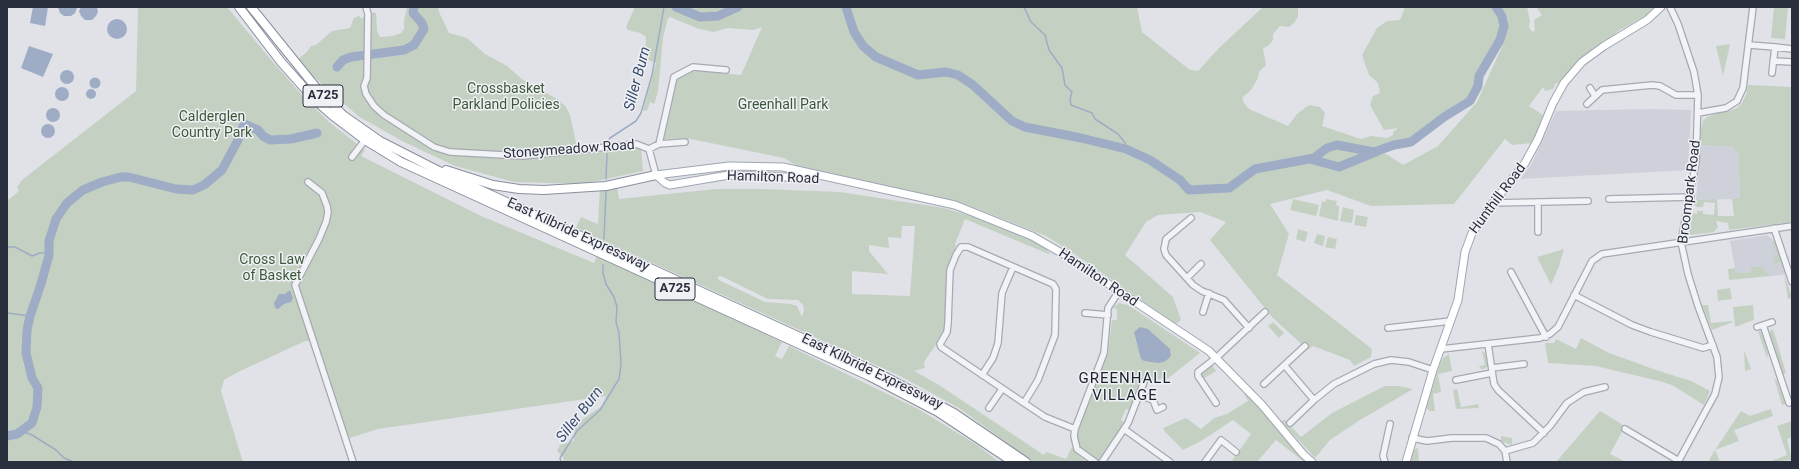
<!DOCTYPE html>
<html>
<head>
<meta charset="utf-8">
<style>
  body { margin:0 }
  #map { position:relative; width:1799px; height:469px; overflow:hidden; background:#e0e2e8; font-family:Roboto,sans-serif }
  canvas { display:block }
  .frame { position:absolute; inset:0; border:8px solid #2a2f3e; pointer-events:none }
</style>
</head>
<body>
<div id="map">
<canvas width="1799" height="469"></canvas>
<div class="frame"></div>
</div>
<script>
const ctx = document.querySelector('canvas').getContext('2d');
ctx.lineJoin = 'round';
function fill(path, color) {
  ctx.fillStyle = color;
  ctx.fill(path, 'evenodd');
}
function poly(rows) {
  const path = new Path2D();
  for (const r of rows) {
    if (r.length === 3) {
      path.moveTo(r[0] + r[2], r[1]);
      path.arc(r[0], r[1], r[2], 0, 2 * Math.PI);
      continue;
    }
    path.moveTo(r[0], r[1]);
    for (let i = 2; i < r.length; i += 2) path.lineTo(r[i], r[i + 1]);
  }
  return path;
}
function stroke(path, color, width, dash) {
  ctx.strokeStyle = color;
  ctx.lineWidth = width;
  ctx.lineCap = dash ? 'butt' : 'round';
  ctx.setLineDash(dash || []);
  ctx.stroke(path);
}
function drawText(font, color, halo, rows, align = 'center') {
  ctx.font = font + ' Roboto,sans-serif';
  ctx.lineWidth = 3;
  ctx.setLineDash([]);
  ctx.textBaseline = 'middle';
  ctx.strokeStyle = halo;
  ctx.fillStyle = color;
  for (const [text, x, y, turn = 0] of rows) {
    ctx.save();
    ctx.translate(x, y);
    ctx.rotate((+turn || 0) * Math.PI / 180);
    ctx.textAlign = isNaN(turn) ? turn : align;
    if (halo) ctx.strokeText(text, 0, 0);
    ctx.fillText(text, 0, 0);
    ctx.restore();
  }
}
const built = poly([
  [1652,109,1691,110,1688,170,1520,179,1532,163,1556,111],
  [1701,145,1735,147,1738,151,1740,199,1696,200],
  [1767,235,1774,241,1787,274,1771,276,1764,270,1764,267,1750,267,1751,272,1736,273,1730,241]
]);
const green = poly([
  [138,7,227,7,272,61,302,95,329,122,365,150,361,156,481,216,594,263,597,256,782,342,775,356,782,359,789,346,920,410,977,445,999,462,564,462,563,457,557,451,560,445,574,441,574,425,602,406,606,396,378,429,343,440,310,341,305,341,238,372,224,380,221,391,243,462,7,462,7,201,19,191,17,187,22,180,136,91],
  [407,7,438,7,439,12,449,33,467,38,485,54,507,66,523,80,559,100,566,107,570,115,578,152,641,147,643,171,583,184,514,182,455,166,404,142,358,116,304,68,299,58,307,52,311,46,316,45,332,31,350,28,354,18,359,16,362,19,364,15,370,12,376,13,377,31,380,37,393,36,401,33,404,29,404,21],
  [635,7,1137,7,1142,32,1190,70,1198,71,1219,48,1263,7,1300,7,1298,8,1298,16,1295,22,1289,27,1280,26,1273,34,1273,40,1268,46,1263,48,1266,65,1259,72,1258,78,1251,90,1242,98,1243,101,1247,107,1251,110,1288,126,1297,114,1309,105,1320,107,1325,113,1322,126,1361,139,1371,136,1387,138,1393,135,1393,132,1398,128,1384,130,1370,105,1373,96,1380,93,1378,83,1369,75,1362,55,1377,28,1387,21,1400,20,1405,7,1496,7,1502,16,1504,26,1500,40,1479,76,1478,86,1470,101,1413,139,1411,143,1394,145,1380,150,1403,165,1438,146,1477,102,1504,42,1508,20,1506,13,1501,7,1527,7,1530,21,1529,28,1533,32,1535,30,1534,20,1542,15,1536,7,1654,7,1645,16,1618,31,1606,42,1593,48,1565,80,1555,84,1553,89,1545,91,1543,87,1529,106,1543,115,1533,143,1512,145,1505,139,1454,204,1371,206,1327,190,1270,204,1289,234,1277,275,1372,349,1371,357,1354,366,1350,360,1313,346,1308,350,1272,317,1210,240,1226,222,1200,212,1158,215,1146,222,1125,255,1173,297,1181,320,1176,324,1073,253,1046,236,963,203,797,166,784,158,686,138,663,139,675,81,685,73,698,71,741,75,762,27,754,30,728,28,714,32,699,29,670,17,668,18,663,38,658,92,654,104,650,102,647,111,643,110,656,63,645,59,646,37,640,33,628,30,626,27],
  [1774,7,1788,7,1785,39,1771,38],
  [1730,44,1723,76,1716,46],
  [1748,85,1792,87,1792,222,1729,230,1728,223,1716,221,1718,227,1714,232,1690,235,1689,231,1693,213,1697,214,1697,211,1703,211,1703,214,1714,215,1715,203,1704,202,1703,207,1697,207,1694,205,1696,200,1717,199,1718,216,1734,216,1732,199,1740,198,1738,152,1734,151,1734,147,1701,145,1701,130,1703,121,1707,117,1722,112,1729,111,1737,108,1742,103,1746,95],
  [617,187,619,199,716,189,761,189,840,192,944,208,977,218,1042,245,1051,255,965,219,955,244,956,246,948,270,945,326,944,333,924,362,925,368,914,371,939,385,1044,455,1046,452,1066,459,1072,447,1079,456,1087,462,1033,462,959,408,902,377,576,228,581,217,598,224,600,189],
  [902,226,915,226,910,296,852,294,852,271,888,274,869,251,869,245,889,248,888,237,901,238],
  [721,276,768,299,798,300,803,305,804,310,802,317,797,306,791,304,765,302,719,280,717,277],
  [1293,199,1319,205,1316,216,1290,210],
  [1326,199,1337,201,1336,205,1339,206,1338,221,1319,216,1322,201,1326,202],
  [1343,207,1354,210,1352,223,1340,221],
  [1356,215,1368,217,1366,227,1354,225],
  [1298,229,1308,232,1305,242,1296,239],
  [1317,234,1325,236,1323,246,1314,243],
  [1328,237,1337,239,1335,249,1325,247],
  [1772,241,1774,241,1781,261,1775,264,1773,256,1777,255],
  [1564,249,1559,266,1551,285,1537,257],
  [1750,267,1764,267,1764,270,1771,276,1729,280,1728,269,1735,268,1736,273,1751,272],
  [1784,275,1792,296,1792,299,1792,298,1788,299],
  [1730,288,1732,299,1718,301,1717,290],
  [1119,303,1128,305,1200,353,1166,380,1165,377,1151,383,1142,379,1130,410,1126,409,1121,420,1124,422,1122,427,1101,457,1098,460,1080,448,1077,443,1077,432,1108,353,1112,320,1117,320,1117,309,1113,308],
  [1702,305,1708,305,1711,323,1732,321,1733,322,1712,330],
  [1753,305,1754,320,1735,327,1733,307],
  [1273,322,1284,333,1279,338,1268,326],
  [1773,329,1786,373,1783,374,1770,334,1770,331],
  [1758,331,1761,332,1768,353,1767,358],
  [1581,338,1609,353,1656,370,1691,381,1710,391,1704,405,1672,385,1659,381,1596,366,1548,363,1545,343,1554,343,1556,339,1576,349],
  [1744,350,1751,369,1745,371],
  [1482,351,1485,353,1488,366,1484,369,1481,369,1479,366,1485,365],
  [1449,354,1452,371,1438,374,1441,392,1433,394,1435,411,1430,411,1426,408,1440,364,1443,358],
  [1211,364,1216,371,1203,379,1200,376,1201,372],
  [1770,364,1774,378,1777,381,1785,404,1782,405],
  [1385,386,1398,386,1413,389,1360,420,1330,440,1315,458,1282,422,1284,419,1301,437,1332,413],
  [1457,389,1461,407,1478,404,1479,408,1456,409,1453,390],
  [1242,390,1258,407,1299,455,1307,462,1304,462,1276,440,1257,462,1231,462,1251,434,1233,420,1201,441,1183,450,1165,432,1163,428,1186,418,1201,429,1214,418,1227,414,1248,401],
  [1771,409,1773,416,1734,430,1739,441,1715,450,1720,462,1708,462,1715,450,1741,411,1750,416],
  [1600,411,1625,426,1610,454,1626,462,1556,462],
  [1792,421,1792,437,1787,439,1792,460,1769,462,1787,455,1777,426],
  [1501,436,1512,438,1512,445,1501,441],
  [1418,448,1419,462,1410,462,1413,450]
]);
const water = poly([
  [33,7,48,7,45,26,30,23],
  [58,7,77,7,77,8,75,13,71,16,64,16,60,13],
  [81,7,97,7,98,12,96,16,92,20,85,20,81,16,79,11],
  [117,29,10],
  [29,46,53,54,43,77,21,68],
  [67,77,7],
  [95,83,5.5],
  [62,94,7],
  [91,94,5],
  [53,115,7],
  [48,131,7],
  [290,290,293,298,291,302,284,304,278,309,275,308,274,303,279,294,285,294],
  [1140,327,1148,329,1170,349,1171,356,1168,359,1164,362,1158,363,1144,361,1141,359,1134,332]
]);
const stream = poly([
  [1024,7,1031,22,1045,35,1049,50,1062,68,1065,85,1072,92,1070,99,1071,105,1092,113,1095,119,1118,134,1125,143,1126,149],
  [608,142,610,138,636,121,641,113,652,75,664,7],
  [606,179,607,154],
  [604,239,606,191],
  [7,247,15,247,32,256,40,253,49,253],
  [7,313,30,316],
  [22,431,32,435,56,450,64,458,74,462],
  [561,462,560,458,577,431,600,410,619,379,621,364,619,333,616,322,617,307,614,297,606,284,603,273,603,265]
]);
const river = poly([
  [676,7,700,17,718,16,738,7],
  [846,7,854,32,863,46,876,57,918,75,946,72,958,75,973,85,1012,121,1025,127,1081,138,1126,149,1150,160,1180,180,1189,190,1229,188,1255,169,1314,158,1327,148,1337,145,1374,152,1394,145,1411,142,1444,117,1470,101,1478,86,1479,76,1500,40,1504,26,1502,16,1496,7],
  [337,67,343,60,351,57,404,50,414,45,424,29,422,23,413,13,414,7],
  [1310,159,1339,167,1378,151],
  [7,436,17,434,32,423,37,407,38,388,32,378,26,353,27,330,30,316,41,284,49,255,49,241,56,219,67,203,83,190,102,182,121,177,129,177,176,189,193,190,204,185,222,170,238,140,244,124,258,130,263,136,270,140,291,139,317,133]
]);
const minor = poly([
  [366,7,368,14,367,78,364,86,366,94,374,106,384,115,434,147,450,152,523,156,636,144,649,149],
  [1670,7,1678,24,1694,72,1698,95,1696,162,1681,242,1688,274,1698,306,1717,357,1719,377,1715,394,1678,462],
  [1749,45,1775,47,1772,73],
  [1775,47,1792,49],
  [1773,61,1792,62],
  [1590,88,1595,96],
  [1587,104,1602,90,1652,85,1660,86,1676,95,1698,95],
  [1698,113,1726,108,1737,101,1743,88,1753,7],
  [659,144,674,77,693,67,726,70],
  [649,149,659,144,685,142],
  [649,149,656,175],
  [352,157,365,140],
  [308,182,322,193,327,206,328,213,326,222,319,239,295,285,353,462],
  [1609,199,1691,197],
  [1538,202,1538,232],
  [1493,203,1588,201],
  [1191,218,1166,239,1164,249,1166,255,1193,285,1202,291,1224,300,1249,328],
  [1774,228,1792,282],
  [1511,272,1546,337],
  [1187,278,1201,264],
  [1574,295,1632,325,1651,332,1703,348,1713,345],
  [1203,312,1209,293],
  [1085,313,1108,315],
  [1763,325,1789,403,1792,402],
  [1757,327,1772,322],
  [1388,328,1451,321],
  [1488,344,1494,384,1498,390,1544,433],
  [1441,349,1540,338,1550,334,1558,327,1592,261,1602,254,1792,226],
  [1285,366,1314,400],
  [1492,368,1524,364],
  [982,375,993,358,998,343,1002,293,1013,267],
  [1456,380,1492,373],
  [1264,384,1305,346],
  [1139,395,1153,400,1157,410,1163,407],
  [1024,403,941,347,940,344,947,332,948,323,950,270,956,255,961,247,968,247,1053,284,1056,289,1055,335,1038,380,1024,403,1045,417,1075,429],
  [1216,403,1198,376,1198,372,1216,358,1265,312],
  [989,408,1002,389],
  [1290,423,1314,400,1334,384,1374,364,1391,360,1409,362,1433,370],
  [1124,429,1170,462],
  [1625,429,1679,461],
  [1412,438,1427,441,1452,438,1486,438,1499,444,1505,451,1507,462],
  [1505,451,1533,443,1550,426,1567,403,1584,392,1605,387],
  [1095,462,1077,449,1074,436,1075,429,1104,353,1108,308,1119,291],
  [1102,462,1128,423,1144,382],
  [1205,462,1221,440,1236,452],
  [1385,462,1383,456,1390,424]
]);
const major = poly([
  [656,175,729,166,783,167,955,205,1032,236,1065,255,1209,351,1262,405,1303,454,1312,462],
  [656,175,665,183,670,185,729,175,812,178],
  [1406,462,1433,370,1458,300,1465,252,1472,233,1493,203,1525,163,1538,139,1553,103,1564,83,1582,62,1604,46,1647,20,1661,7]
]);
const highway = poly([
  [239,7,281,62,315,100,332,115,365,140,401,162,869,376,938,412,1013,462],
  [251,7,318,90,343,115,380,141,439,171,878,373,954,413,1026,462],
  [446,170,493,185,519,189,544,190,606,186,656,175]
]);
const shields = [
  [323,96,40],
  [675,289,40]
];
const shieldNames = [
  ["A725",323,96],
  ["A725",675,289]
];
const parkNames = [
  ["Crossbasket",506,89],
  ["Parkland Policies",506,105],
  ["Greenhall Park",783,105],
  ["Calderglen",212,117],
  ["Country Park",212,133],
  ["Cross Law",272,260],
  ["of Basket",272,276]
];
const streetNames = [
  ["Stoneymeadow Road",569,150,-4],
  ["Hamilton Road",773,178,2],
  ["Broompark Road",1690,192,-83],
  ["Hunthill Road",1498,199,-53],
  ["East Kilbride Expressway",578,235,25],
  ["Hamilton Road",1098,278,34],
  ["East Kilbride Expressway",872,372,26]
];
const waterNames = [
  ["Siller Burn",638,79,-75],
  ["Siller Burn",580,415,-52]
];
const neighbourhoodNames = [
  ["GREENHALL",1125,379],
  ["VILLAGE",1125,396]
];
fill(built, '#ced1d9');
fill(green, '#c4d1c2');
fill(water, '#9eadc5');
stroke(stream, '#9eadc5', 1.5);
stroke(river, '#9eadc5', 9);
stroke(minor, '#a6a9b2', 8);
stroke(major, '#a0a6b2', 9);
stroke(highway, '#898f9d', 10);
stroke(minor, '#f2f3f6', 5.5);
stroke(major, '#fff', 7);
stroke(highway, '#fff', 8);
for (const [x, y, w] of shields) {
  const box = new Path2D();
  box.roundRect(x - w / 2, y - 11, w, 22, 3);
  ctx.fillStyle = '#eff1f5';
  ctx.fill(box);
  stroke(box, '#2a2f3e', 1);
}
drawText('bold 13px', '#2a2f3e', null, shieldNames);
drawText('14px', '#3c5839', '#eff1f5', parkNames);
drawText('14px', '#2a2f3e', '#eff1f5', streetNames);
drawText('italic 15px', '#384b6e', '#eff1f5', waterNames);
ctx.letterSpacing = '1px';
drawText('15px', '#1c212e', '#eff1f5', neighbourhoodNames);
ctx.letterSpacing = '0px';
</script>
</body>
</html>
